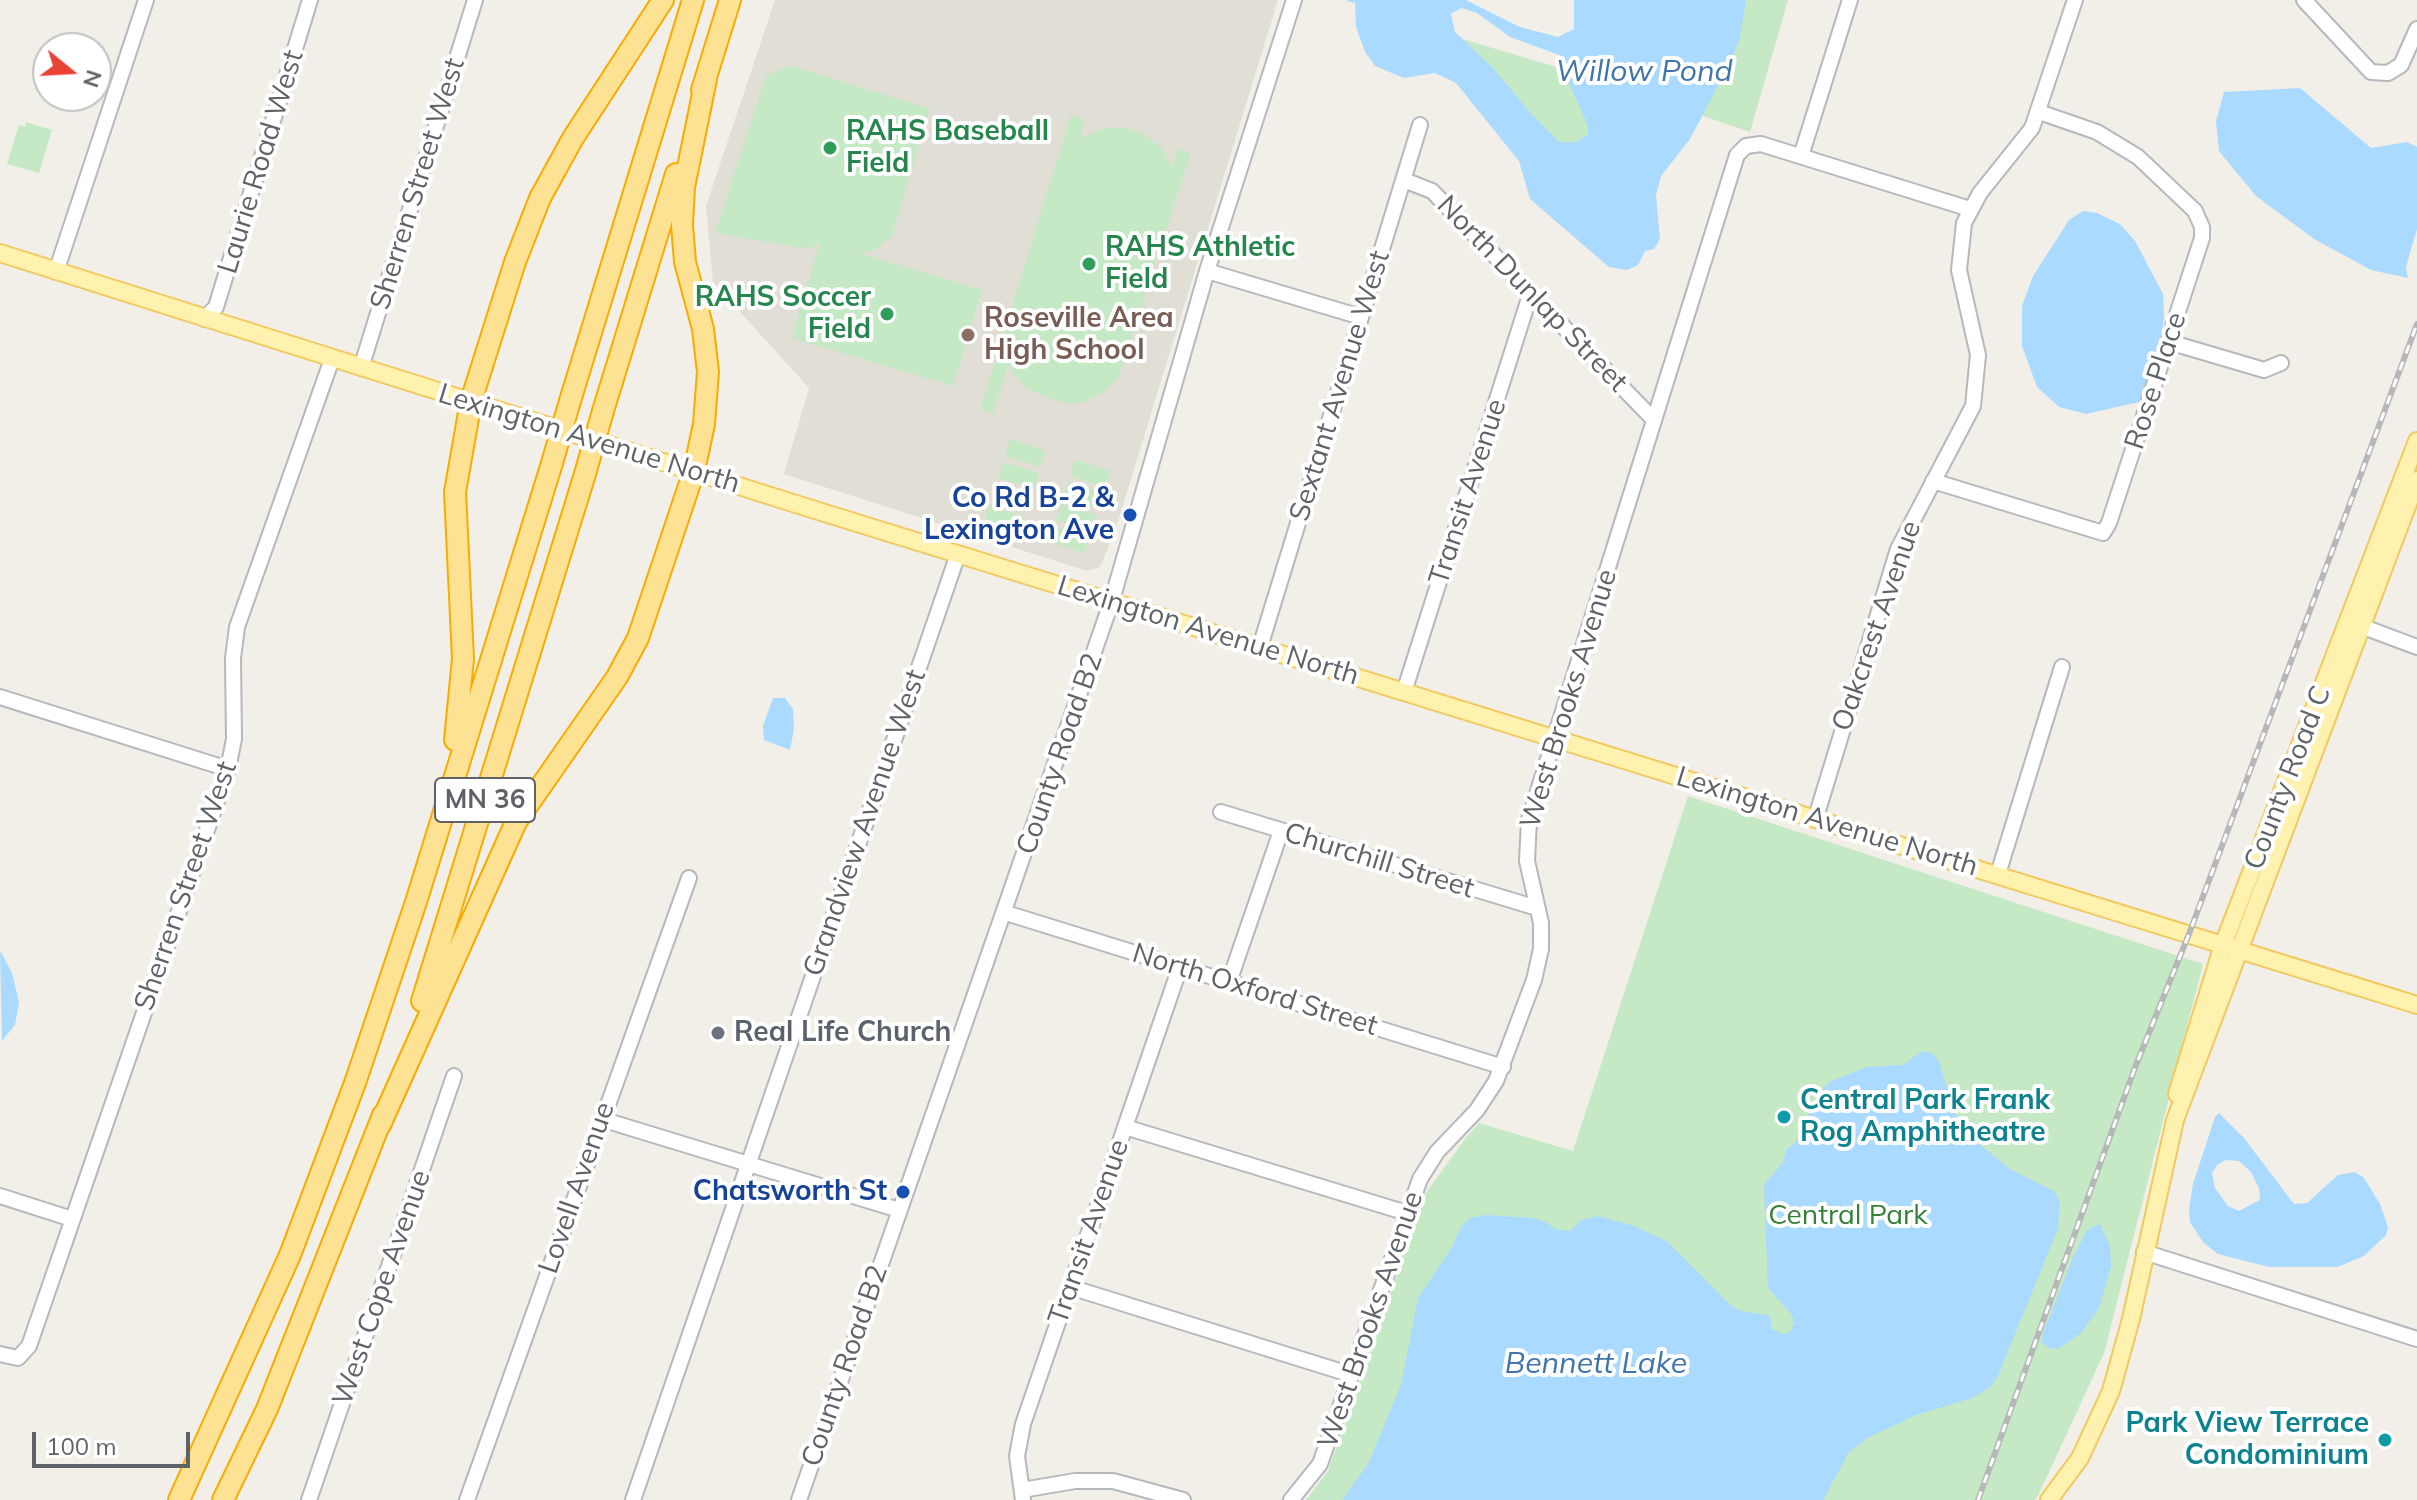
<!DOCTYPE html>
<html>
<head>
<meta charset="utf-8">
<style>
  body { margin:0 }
  #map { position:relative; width:2417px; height:1500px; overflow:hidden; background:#f1efe8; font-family:Mulish,sans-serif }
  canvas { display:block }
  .north { position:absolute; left:32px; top:32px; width:80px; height:80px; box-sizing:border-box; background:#fff; border:2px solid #bfc1c3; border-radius:50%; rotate:108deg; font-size:22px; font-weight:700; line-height:32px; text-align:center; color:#5f6368 }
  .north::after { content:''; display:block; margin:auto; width:28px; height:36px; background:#ea4335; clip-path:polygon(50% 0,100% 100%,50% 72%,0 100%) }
  .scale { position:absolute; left:32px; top:1432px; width:158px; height:36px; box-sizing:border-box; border:4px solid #5f6368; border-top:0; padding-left:10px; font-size:24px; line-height:28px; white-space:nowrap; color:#5f6368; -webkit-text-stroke:6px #fff; paint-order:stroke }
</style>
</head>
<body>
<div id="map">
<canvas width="2417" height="1500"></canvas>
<div class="north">N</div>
<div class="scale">100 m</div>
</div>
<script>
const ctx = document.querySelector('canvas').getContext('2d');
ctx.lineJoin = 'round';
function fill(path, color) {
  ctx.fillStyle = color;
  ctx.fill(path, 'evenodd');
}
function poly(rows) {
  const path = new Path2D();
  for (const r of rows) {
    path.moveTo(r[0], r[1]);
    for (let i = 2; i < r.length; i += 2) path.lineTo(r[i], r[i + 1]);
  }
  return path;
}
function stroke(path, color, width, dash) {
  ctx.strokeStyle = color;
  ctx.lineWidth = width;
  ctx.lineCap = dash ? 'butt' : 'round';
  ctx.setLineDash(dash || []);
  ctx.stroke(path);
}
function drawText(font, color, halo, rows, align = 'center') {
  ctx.font = font + ' Mulish,sans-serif';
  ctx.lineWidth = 8;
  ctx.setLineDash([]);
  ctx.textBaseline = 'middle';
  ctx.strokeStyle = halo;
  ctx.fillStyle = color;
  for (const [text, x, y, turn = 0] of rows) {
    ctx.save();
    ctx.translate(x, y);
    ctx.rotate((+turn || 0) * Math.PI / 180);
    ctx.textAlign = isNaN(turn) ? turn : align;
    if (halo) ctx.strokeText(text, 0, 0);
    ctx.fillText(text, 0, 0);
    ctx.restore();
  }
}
const education = poly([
  [775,0,1278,0,1115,531,1100,567,1087,571,784,474,809,388,713,282,706,206]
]);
const green = poly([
  [1602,0,1788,0,1750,132,1662,102,1624,215,1452,36,1580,74],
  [789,65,930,109,892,236,873,251,859,253,982,290,953,386,792,338,820,242,809,249,715,233,766,76],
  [1071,115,1084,120,1080,138,1101,129,1124,127,1145,135,1163,149,1172,167,1178,149,1191,153,1118,378,1102,394,1081,403,1063,403,1027,389,1008,366,993,414,980,410],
  [26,122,52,130,39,173,7,164,19,125,25,127],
  [1010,439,1046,451,1040,467,1005,456],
  [1075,460,1110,471,1105,488,1070,476],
  [1003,462,1039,473,1034,489,998,478],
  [1068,482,1103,493,1098,509,1063,498],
  [996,483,1032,495,1027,511,991,500],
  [1061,504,1097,515,1092,531,1056,520],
  [989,506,1025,517,1020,533,984,522],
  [1054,526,1090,537,1085,553,1049,542],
  [1688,796,2203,964,2104,1353,2038,1496,2034,1500,1306,1500,1328,1471,1425,1194,1465,1139,1479,1123,1573,1151]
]);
const water = poly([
  [1355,0,1466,0,1520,27,1558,37,1574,29,1574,0,1746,0,1740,37,1732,59,1690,139,1661,176,1656,196,1660,239,1654,249,1645,251,1638,265,1627,270,1609,267,1530,199,1519,161,1456,83,1435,73,1404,78,1375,66,1365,52,1356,27],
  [1461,8,1477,13,1510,37,1562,56,1568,81,1588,126,1588,134,1577,142,1559,142,1533,116,1492,67,1455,32,1451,14],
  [2300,88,2371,148,2407,142,2417,147,2417,229,2406,267,2408,278,2371,270,2314,239,2256,196,2219,151,2216,121,2224,92],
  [2083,211,2097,213,2120,224,2135,241,2163,294,2164,318,2159,351,2139,402,2086,414,2059,407,2037,387,2022,346,2022,306,2033,276,2069,220],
  [773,698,785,698,793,709,794,729,790,750,764,740,763,726],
  [0,950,12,973,19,1002,15,1025,2,1041],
  [1922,1051,1931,1053,1939,1061,1953,1110,1974,1140,2010,1169,2054,1191,2060,1202,2058,1228,1998,1376,1990,1387,1973,1398,1916,1415,1868,1438,1849,1452,1823,1500,1342,1500,1368,1464,1401,1385,1418,1298,1452,1247,1461,1227,1470,1218,1486,1215,1533,1218,1546,1222,1555,1229,1570,1231,1581,1220,1598,1216,1634,1226,1668,1242,1728,1303,1738,1310,1770,1316,1772,1329,1783,1334,1790,1332,1794,1323,1792,1315,1768,1288,1764,1185,1783,1162,1787,1149,1796,1142,1817,1096,1829,1082,1867,1067,1903,1065],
  [2219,1113,2244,1138,2294,1204,2307,1203,2338,1175,2355,1172,2364,1178,2380,1204,2388,1227,2386,1235,2364,1256,2337,1267,2269,1267,2218,1254,2203,1242,2190,1222,2189,1210,2193,1184,2215,1117],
  [2226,1160,2239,1161,2251,1172,2259,1188,2260,1200,2239,1211,2228,1206,2215,1188,2212,1173,2217,1165],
  [2100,1224,2110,1246,2111,1267,2099,1308,2081,1333,2058,1349,2048,1348,2042,1343,2043,1333,2074,1255,2088,1229]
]);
const stream = poly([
  [1349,0,1355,1]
]);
const minor = poly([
  [2304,0,2371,72,2388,73,2401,65,2417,29],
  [1801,156,1850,0],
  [1404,180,1432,191,1653,419],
  [1207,271,1361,317],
  [56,272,146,0],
  [204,319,216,307,310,0],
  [2169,342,2264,370,2281,363],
  [361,368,475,0],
  [1933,481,2103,533,2109,523,2202,238,2202,227,2195,211,2138,157,2097,132,2039,112],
  [2353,623,2417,647],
  [1260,647,1420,125],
  [1404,692,1531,292],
  [0,697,228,769],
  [1221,812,1537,908],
  [1816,817,1898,549,1973,406,1978,355,1959,270,1964,223,1980,193,2032,128,2075,0],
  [1998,874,2062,667],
  [1006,913,1503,1067],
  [1229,982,1281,831],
  [601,1119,899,1210],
  [1125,1127,1407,1213],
  [0,1196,72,1219],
  [2144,1252,2417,1339],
  [1070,1287,1352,1375],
  [0,1354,18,1358,29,1346,228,769,234,739,233,658,237,627,332,359],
  [1022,1490,1075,1481,1113,1481,1183,1500],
  [309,1500,454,1076],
  [467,1500,689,878],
  [633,1500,958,554],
  [799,1500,1112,600,1207,271,1294,0],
  [1023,1500,1017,1456,1023,1424,1180,967],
  [1291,1500,1320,1464,1420,1179,1437,1152,1477,1110,1496,1081,1534,980,1541,949,1541,923,1527,861,1529,820,1737,155,1746,146,1761,144,1970,209]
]);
const major = poly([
  [0,253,815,510,2417,1005],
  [2177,1094,2223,945,2417,441],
  [2049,1500,2080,1458,2111,1391,2131,1319,2175,1120,2417,480]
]);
const highway = poly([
  [702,90,730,0],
  [570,401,693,0],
  [603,411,676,174],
  [455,740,463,659,455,492,471,401,515,262,540,198,573,138,663,0],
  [422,1001,585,474],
  [380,1125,516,822,617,677,638,638,694,471,704,424,708,372,703,329,685,262,682,225,684,187,706,79],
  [179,1500,290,1255,355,1083,416,902,552,463],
  [223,1500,267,1409,383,1115]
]);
const rail = poly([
  [1978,1500,2136,1065,2189,934,2417,324]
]);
const highwayBridge = poly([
  [552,463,570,401],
  [585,474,603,411]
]);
const markers = [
  [830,148,8,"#2e9e5b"],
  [1089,264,8,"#2e9e5b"],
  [887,314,8,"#2e9e5b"],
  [968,335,8,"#8d6e63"],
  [1130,515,8,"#1a4fb4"],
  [718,1033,8,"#6b7280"],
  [1784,1117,8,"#0f9aa8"],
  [903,1192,8,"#1a4fb4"],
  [2385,1440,8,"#0f9aa8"]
];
const shields = [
  [485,800,100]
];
const shieldNames = [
  ["MN 36",485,800]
];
const leisureNames = [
  ["RAHS Baseball",846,132],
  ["Field",846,164],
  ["RAHS Athletic",1105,248],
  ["Field",1105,280],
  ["RAHS Soccer",871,298,"right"],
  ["Field",871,330,"right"]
];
const streetNames = [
  ["Laurie Road West",261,162,-73],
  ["Sherren Street West",418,184,-73],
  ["North Dunlap Street",1532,294,46],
  ["Rose Place",2156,381,-72],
  ["Sextant Avenue West",1340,386,-73],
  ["Lexington Avenue North",589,439,17],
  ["Transit Avenue",1468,492,-72],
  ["Oakcrest Avenue",1877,626,-71],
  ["Lexington Avenue North",1208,631,17],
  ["West Brooks Avenue",1569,699,-73],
  ["County Road B2",1060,754,-71],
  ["County Road C",2288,778,-69],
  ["Lexington Avenue North",1827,822,17],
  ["Grandview Avenue West",865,823,-71],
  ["Churchill Street",1379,861,17],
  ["Sherren Street West",186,886,-71],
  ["North Oxford Street",1255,990,17],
  ["Lovell Avenue",577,1188,-71],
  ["Transit Avenue",1089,1232,-71],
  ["West Cope Avenue",382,1288,-71],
  ["West Brooks Avenue",1371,1320,-71],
  ["County Road B2",845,1366,-71]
];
const educationNames = [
  ["Roseville Area",984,319],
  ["High School",984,351]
];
const transitNames = [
  ["Co Rd B-2 &",1114,499],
  ["Lexington Ave",1114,531],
  ["Chatsworth St",887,1192]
];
const worshipNames = [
  ["Real Life Church",734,1033]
];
const cultureNames = [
  ["Central Park Frank",1800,1101],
  ["Rog Amphitheatre",1800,1133],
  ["Park View Terrace",2369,1424,"right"],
  ["Condominium",2369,1456,"right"]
];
const parkNames = [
  ["Central Park",1848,1216]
];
const waterNames = [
  ["Willow Pond",1644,72],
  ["Bennett Lake",1596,1364]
];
fill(education, '#e1ded6');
fill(green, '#c5e8c5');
fill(water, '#aadaff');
stroke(stream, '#aadaff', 3);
stroke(minor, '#b5b8bc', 18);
stroke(major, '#f2c960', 20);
stroke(highway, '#f9ab00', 24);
stroke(minor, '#fff', 14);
stroke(major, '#fff2af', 16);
stroke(highway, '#fde293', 20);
stroke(rail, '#b6b7b8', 6);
stroke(rail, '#fff', 3, [9]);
stroke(highwayBridge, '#f9ab00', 24, []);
stroke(highwayBridge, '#fde293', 20);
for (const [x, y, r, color] of markers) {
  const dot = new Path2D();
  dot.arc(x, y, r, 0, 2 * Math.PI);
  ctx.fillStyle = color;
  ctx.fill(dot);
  stroke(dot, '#fff', 3);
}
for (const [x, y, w] of shields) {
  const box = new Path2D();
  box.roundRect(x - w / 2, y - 22, w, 44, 6);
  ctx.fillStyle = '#fff';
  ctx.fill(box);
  stroke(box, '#5f6368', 2);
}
drawText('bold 26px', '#5f6368', null, shieldNames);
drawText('bold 28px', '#27864d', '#fff', leisureNames, 'left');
drawText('28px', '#5f6368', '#fff', streetNames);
drawText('bold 28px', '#785e54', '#fff', educationNames, 'left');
drawText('bold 28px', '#164399', '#fff', transitNames, 'right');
drawText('bold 28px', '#5b616d', '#fff', worshipNames, 'left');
drawText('bold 28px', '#0d838f', '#fff', cultureNames, 'left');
drawText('28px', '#348238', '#fff', parkNames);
drawText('italic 30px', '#4174aa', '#fff', waterNames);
</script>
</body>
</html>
